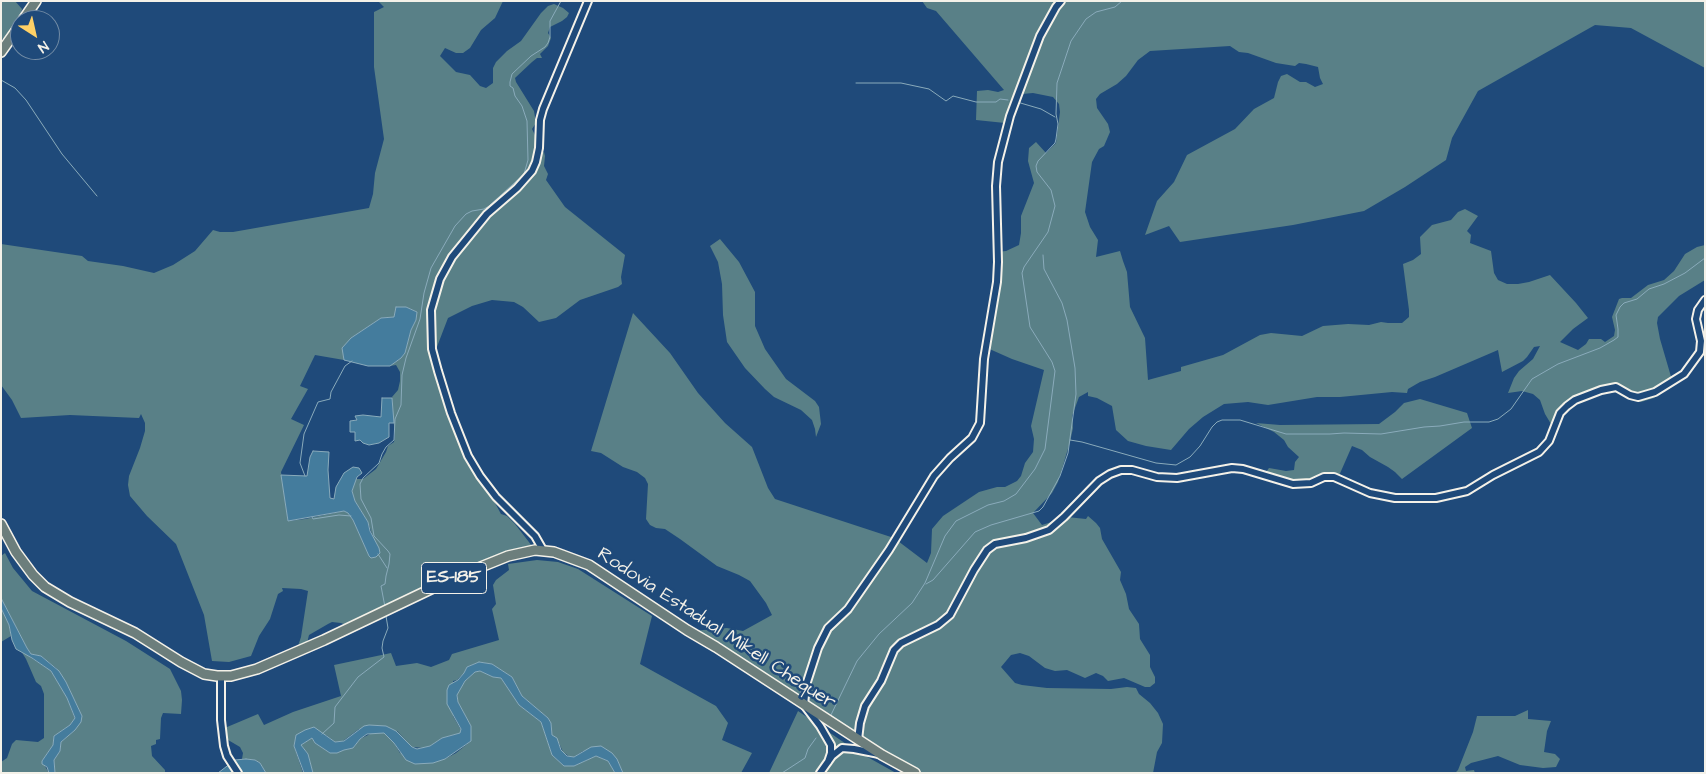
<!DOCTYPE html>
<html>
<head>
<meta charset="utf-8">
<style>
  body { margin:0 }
  #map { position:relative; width:1706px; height:774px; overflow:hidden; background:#1f4a7a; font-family:"Architects Daughter",sans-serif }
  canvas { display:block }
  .frame { position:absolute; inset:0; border:2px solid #f4f1e8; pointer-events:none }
  .north { position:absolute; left:10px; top:10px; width:50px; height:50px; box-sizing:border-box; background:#1f4a7a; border:1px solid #748da6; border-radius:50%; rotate:145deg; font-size:14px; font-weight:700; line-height:20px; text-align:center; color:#f4f1e8 }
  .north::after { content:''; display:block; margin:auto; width:18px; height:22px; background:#ffd166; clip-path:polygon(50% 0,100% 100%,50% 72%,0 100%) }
</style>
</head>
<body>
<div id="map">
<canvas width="1706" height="774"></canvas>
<div class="frame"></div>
<div class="north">N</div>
</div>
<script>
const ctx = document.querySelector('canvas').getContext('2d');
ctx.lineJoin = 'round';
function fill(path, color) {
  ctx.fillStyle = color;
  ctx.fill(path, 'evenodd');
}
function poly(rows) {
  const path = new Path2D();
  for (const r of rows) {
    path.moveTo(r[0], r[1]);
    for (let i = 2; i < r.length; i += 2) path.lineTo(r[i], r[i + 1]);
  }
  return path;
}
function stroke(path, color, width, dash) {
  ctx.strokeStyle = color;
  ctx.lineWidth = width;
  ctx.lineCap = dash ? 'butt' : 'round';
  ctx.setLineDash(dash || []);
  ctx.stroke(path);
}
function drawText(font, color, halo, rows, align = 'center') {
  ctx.font = font + ' "Architects Daughter",sans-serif';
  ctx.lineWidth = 5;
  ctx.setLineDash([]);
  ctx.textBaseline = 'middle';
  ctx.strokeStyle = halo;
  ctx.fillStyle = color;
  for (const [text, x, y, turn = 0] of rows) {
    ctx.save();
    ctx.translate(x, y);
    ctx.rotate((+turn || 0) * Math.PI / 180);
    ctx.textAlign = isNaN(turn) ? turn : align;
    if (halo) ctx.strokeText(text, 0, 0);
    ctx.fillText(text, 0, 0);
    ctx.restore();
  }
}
const green = poly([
  [1,1,15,1,22,9,20,18,4,40,1,38],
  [378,1,503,1,495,18,481,30,470,48,463,53,456,53,445,48,440,56,456,72,470,75,480,86,486,88,493,83,493,68,496,62,507,51,521,41,541,13,548,6,554,4,563,8,569,13,567,17,562,21,550,27,548,33,551,38,548,46,540,54,542,58,537,58,532,62,515,78,516,82,534,111,536,123,532,129,536,137,540,154,544,152,545,156,544,166,548,174,546,180,565,207,625,255,621,277,622,284,618,287,580,300,556,318,539,322,523,307,514,302,492,300,472,306,448,318,435,352,438,382,470,465,494,501,501,514,507,516,515,524,532,546,351,627,341,623,332,622,328,624,309,635,306,647,297,649,301,637,308,591,301,589,282,588,283,591,278,594,270,619,259,636,251,656,229,662,212,661,204,615,176,544,147,516,130,496,128,485,129,476,140,448,145,431,145,423,141,414,139,418,70,415,21,418,12,400,1,385,1,244,82,256,88,261,123,266,154,273,173,265,195,251,213,230,220,232,233,232,369,208,373,194,375,173,384,139,374,67,374,12,384,7],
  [406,307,417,312,416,320,411,330,405,353,401,358,390,366,396,365,400,372,400,381,398,390,392,397,393,418,395,433,394,442,388,446,386,452,376,469,363,479,356,479,352,491,355,501,368,522,373,537,369,556,353,520,348,513,344,511,305,519,288,521,281,472,304,425,291,419,308,389,300,386,315,355,344,360,343,355,351,338,381,318,394,317],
  [922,1,1705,1,1705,68,1631,28,1595,25,1478,91,1452,138,1446,160,1405,187,1364,211,1293,225,1180,242,1169,226,1145,235,1157,201,1174,182,1187,155,1235,129,1254,109,1274,98,1278,82,1281,76,1287,74,1300,82,1306,82,1315,87,1323,84,1320,78,1318,67,1306,64,1299,63,1295,66,1276,63,1248,53,1239,52,1230,46,1150,51,1138,60,1126,76,1117,84,1100,94,1096,99,1097,108,1108,124,1110,132,1104,146,1099,149,1092,162,1085,212,1090,227,1098,240,1096,257,1120,251,1123,261,1127,272,1130,307,1145,338,1148,380,1181,371,1181,367,1223,355,1260,335,1271,333,1302,336,1323,326,1348,324,1369,325,1381,322,1388,323,1402,323,1409,317,1409,310,1403,264,1413,260,1421,254,1420,237,1432,225,1451,220,1458,212,1465,209,1478,216,1467,231,1471,235,1470,243,1491,251,1494,273,1498,280,1507,284,1518,284,1529,282,1550,275,1576,303,1588,318,1573,329,1560,342,1578,350,1586,344,1589,339,1601,339,1605,342,1614,336,1615,330,1612,317,1619,299,1622,298,1631,298,1648,285,1664,280,1674,271,1685,254,1697,247,1705,245,1705,280,1679,296,1658,317,1657,323,1660,339,1672,380,1669,385,1654,398,1641,402,1631,400,1618,391,1611,390,1582,399,1569,407,1563,413,1554,429,1545,414,1540,400,1533,394,1522,391,1508,393,1514,378,1519,371,1533,359,1540,346,1534,347,1527,357,1523,361,1502,372,1498,350,1435,377,1420,382,1408,389,1407,393,1392,392,1340,397,1317,397,1268,405,1248,402,1224,404,1203,417,1189,429,1171,450,1146,446,1128,441,1116,430,1112,406,1097,398,1088,396,1088,392,1079,397,1072,416,1073,428,1070,442,1058,482,1052,493,1033,513,1042,525,1067,517,1086,519,1088,516,1096,523,1100,528,1102,539,1121,572,1120,580,1126,594,1129,609,1139,624,1140,639,1150,655,1150,667,1155,677,1155,683,1150,687,1145,687,1124,678,1108,681,1103,676,1096,673,1085,678,1067,670,1055,671,1045,668,1029,656,1020,653,1011,655,1001,667,1015,683,1022,685,1047,688,1111,689,1127,687,1136,688,1139,694,1150,703,1158,713,1163,724,1162,743,1157,752,1153,773,915,773,692,631,727,628,743,631,772,615,766,603,750,581,739,575,717,566,680,539,665,529,656,528,650,525,646,519,648,484,645,478,637,472,623,467,601,453,591,451,633,313,670,353,698,393,725,423,752,447,768,488,775,499,894,538,927,563,931,553,932,529,943,516,979,492,997,487,1005,487,1017,481,1021,476,1025,463,1033,452,1034,439,1031,426,1044,370,1012,359,985,347,996,273,997,252,1006,251,1019,245,1021,233,1021,216,1034,183,1028,161,1029,148,1036,142,1046,153,1056,143,1060,112,1059,104,1053,97,1033,93,1022,94,1016,99,1005,123,976,120,977,91,988,90,998,92,1004,90,936,11,927,8],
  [720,239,739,262,755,292,755,326,765,349,786,379,815,401,819,407,821,424,816,437,815,429,812,420,801,410,774,397,765,389,745,368,727,342,723,315,722,284,718,262,710,246],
  [1420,399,1467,413,1472,428,1402,479,1395,472,1388,467,1370,457,1362,450,1352,446,1338,478,1300,488,1261,479,1269,468,1286,471,1294,470,1295,462,1299,457,1288,447,1284,440,1274,432,1256,423,1280,425,1379,424,1395,412,1404,403],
  [5,553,13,568,32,591,126,641,170,669,181,691,182,700,181,714,163,713,161,718,160,739,156,740,156,744,151,746,152,756,165,770,165,773,55,773,54,760,60,751,61,742,75,730,82,716,66,682,56,668,41,656,31,654,27,648,1,598,1,556],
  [537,560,558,562,578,569,652,616,640,664,716,706,728,723,722,740,752,753,741,773,623,773,617,759,583,751,574,757,570,757,563,752,559,743,552,735,551,723,548,718,522,696,512,677,492,664,479,662,467,667,464,673,457,680,453,681,453,716,461,730,460,733,442,738,430,746,424,748,412,747,397,731,359,729,343,741,335,742,326,735,296,735,294,746,303,773,266,773,260,763,255,760,242,759,243,753,240,747,223,737,220,730,258,714,264,725,293,712,341,696,334,665,391,653,396,666,417,663,431,667,449,660,452,654,499,640,492,609,496,604,493,585,496,580,509,570,508,564],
  [1,608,9,625,11,636,1,642],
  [21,651,51,671,67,698,75,719,70,725,54,736,53,745,42,761,49,773,1,773,1,762,7,758,12,744,16,740,38,742,44,738,44,694,41,686,36,682,26,659],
  [480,671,493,677,501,678,519,705,541,722,552,755,564,766,574,766,596,756,608,761,615,773,313,773,308,754,301,745,312,738,315,743,330,753,353,748,360,739,372,733,384,733,394,743,400,753,445,759,456,753,471,741,471,726,458,702,457,694,465,681,475,672],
  [1528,710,1528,719,1551,721,1547,731,1544,752,1555,754,1560,759,1556,767,1543,768,1520,765,1498,756,1471,763,1465,767,1466,771,1474,770,1475,773,1455,773,1458,770,1473,732,1477,716,1515,716],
  [798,711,855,750,896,773,769,773]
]);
const water = poly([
  [396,307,406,307,417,312,416,320,411,330,405,353,401,358,390,366,368,366,344,360,342,348,351,338,381,318,394,317,396,307],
  [382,398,392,398,394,423,389,423,389,437,379,443,369,445,363,443,360,440,355,441,355,432,350,432,350,421,357,420,355,416,363,415,381,417,382,398],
  [313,451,329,452,328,470,330,498,334,499,336,487,344,473,353,467,359,468,362,473,357,477,352,491,355,501,368,522,370,531,379,548,380,553,376,557,371,558,369,556,353,520,348,513,344,511,288,521,281,475,307,476,310,457,313,451],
  [1,598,27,648,31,654,41,656,59,671,66,682,82,716,81,722,75,730,61,742,60,751,54,760,55,773,49,773,47,767,42,764,42,761,53,745,54,736,70,725,75,718,67,698,51,671,32,658,16,649,12,640,9,625,1,608,1,598],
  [479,662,492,664,512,677,522,696,548,718,551,723,552,735,557,738,561,750,567,756,574,757,591,747,601,746,612,753,617,759,623,773,615,773,608,761,596,756,574,766,564,766,552,755,541,722,519,705,501,678,493,677,480,671,475,672,465,681,457,695,458,702,471,726,471,741,445,759,433,763,415,764,406,760,394,743,384,733,367,734,360,739,353,748,344,750,337,753,330,753,315,743,312,738,301,745,308,754,313,773,304,773,294,746,296,735,305,730,314,727,335,742,344,741,364,726,369,725,386,726,396,731,412,747,417,749,430,746,442,738,460,733,461,729,447,704,447,690,449,685,458,680,464,673,467,667,479,662],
  [246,759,255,760,260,763,266,773,218,773,235,760,246,759]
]);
const stream = poly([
  [1,80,15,88,26,100,62,154,97,196],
  [856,83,901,83,929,89,946,101,953,96,976,102,996,102,1000,99,1008,100],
  [1017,102,1041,109,1055,117],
  [1070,440,1082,442,1156,463,1176,465,1190,457,1200,446,1212,427,1217,422,1222,420,1240,420,1286,434,1330,434,1344,433,1381,434,1424,427,1440,426,1464,422,1489,422,1498,419,1511,409,1532,379,1558,364,1600,348,1614,340,1618,337,1618,329,1616,315,1620,307,1624,303,1637,299,1649,289,1664,284,1685,273,1705,258],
  [305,476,300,463,304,434,318,402,330,399,331,392,345,366,352,361],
  [312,517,313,519,339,515,351,516],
  [378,554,387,568],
  [926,584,933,580,975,532,991,525,1039,511,1043,507,1060,476,1068,453,1076,394,1075,368,1067,320,1062,303,1044,269,1043,255],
  [385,607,381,586,385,584,386,576,389,564,390,554,388,551,374,536,371,518,361,499,360,484,363,478,379,463,382,454,386,447,394,440,395,419,401,405,402,375,406,358,420,319,424,293,431,268,455,226,466,214,472,211,484,209,489,206,524,174,528,160,527,121,522,106,515,96,513,88,510,86,510,82,512,74,531,56,545,47,548,43,550,37,550,21,561,1],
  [830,717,857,661,879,634,912,603,925,583,945,536,956,521,988,505,1004,501,1016,494,1035,469,1045,449,1055,371,1052,362,1030,327,1022,273,1024,267,1048,232,1055,206,1051,190,1037,172,1036,166,1038,161,1055,143,1056,139,1058,124,1056,114,1057,83,1071,41,1086,19,1096,12,1115,7,1122,1],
  [322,734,334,723,335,707,358,677,384,657,382,648,383,641,388,628,386,616],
  [782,773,805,758,808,749,816,738]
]);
const minor = poly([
  [543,550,535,536,496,497,480,476,468,456,451,413,438,371,432,349,431,310,440,279,452,257,487,214,517,188,532,171,536,162,539,148,540,120,543,109,588,1],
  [221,676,221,720,224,746,227,756,238,773],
  [858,740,860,723,865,706,881,681,894,650,901,643,938,625,950,615,974,570,987,550,995,544,1026,538,1049,530,1064,517,1099,481,1110,474,1121,470,1132,470,1157,477,1177,478,1232,468,1243,469,1293,484,1311,483,1324,477,1334,477,1370,493,1395,498,1436,498,1467,491,1493,475,1539,452,1549,441,1560,413,1567,406,1575,400,1601,390,1616,387,1630,395,1638,397,1655,392,1684,374,1700,352,1701,341,1696,319,1698,310,1705,300],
  [828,762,831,753,831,745,820,726,804,705,806,685,818,648,828,628,848,609,889,550,934,476,950,458,972,438,980,423,984,359,997,282,998,262,996,186,998,162,1010,116,1040,36,1056,7,1061,1],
  [820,773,832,756,842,748,854,749,879,754]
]);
const major = poly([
  [23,20,36,1],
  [1,52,20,25],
  [1,524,16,552,33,575,45,587,70,602,135,633,181,662,204,674,217,676,231,676,257,669,324,640,456,577,508,556,535,550,554,552,589,565,687,630,716,647,882,755,915,773]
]);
const shields = [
  [454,578,65]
];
const shieldNames = [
  ["ES-185",454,578]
];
const streetNames = [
  ["Rodovia Estadual Mikell Chequer",716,629,33]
];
fill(green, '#598087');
fill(water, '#447c9d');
stroke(water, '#8aabbb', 1);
stroke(stream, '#8aabbb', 1);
stroke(minor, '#f4f1e8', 10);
stroke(major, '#f4f1e8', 12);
stroke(minor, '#1f4a7a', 6);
stroke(major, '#6c7e7c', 9);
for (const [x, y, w] of shields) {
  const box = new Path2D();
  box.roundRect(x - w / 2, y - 15.5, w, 31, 4);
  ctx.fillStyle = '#1f4a7a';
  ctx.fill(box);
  stroke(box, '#f4f1e8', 1);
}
drawText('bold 18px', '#f4f1e8', null, shieldNames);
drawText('19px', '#f4f1e8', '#1f4a7a', streetNames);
</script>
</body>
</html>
